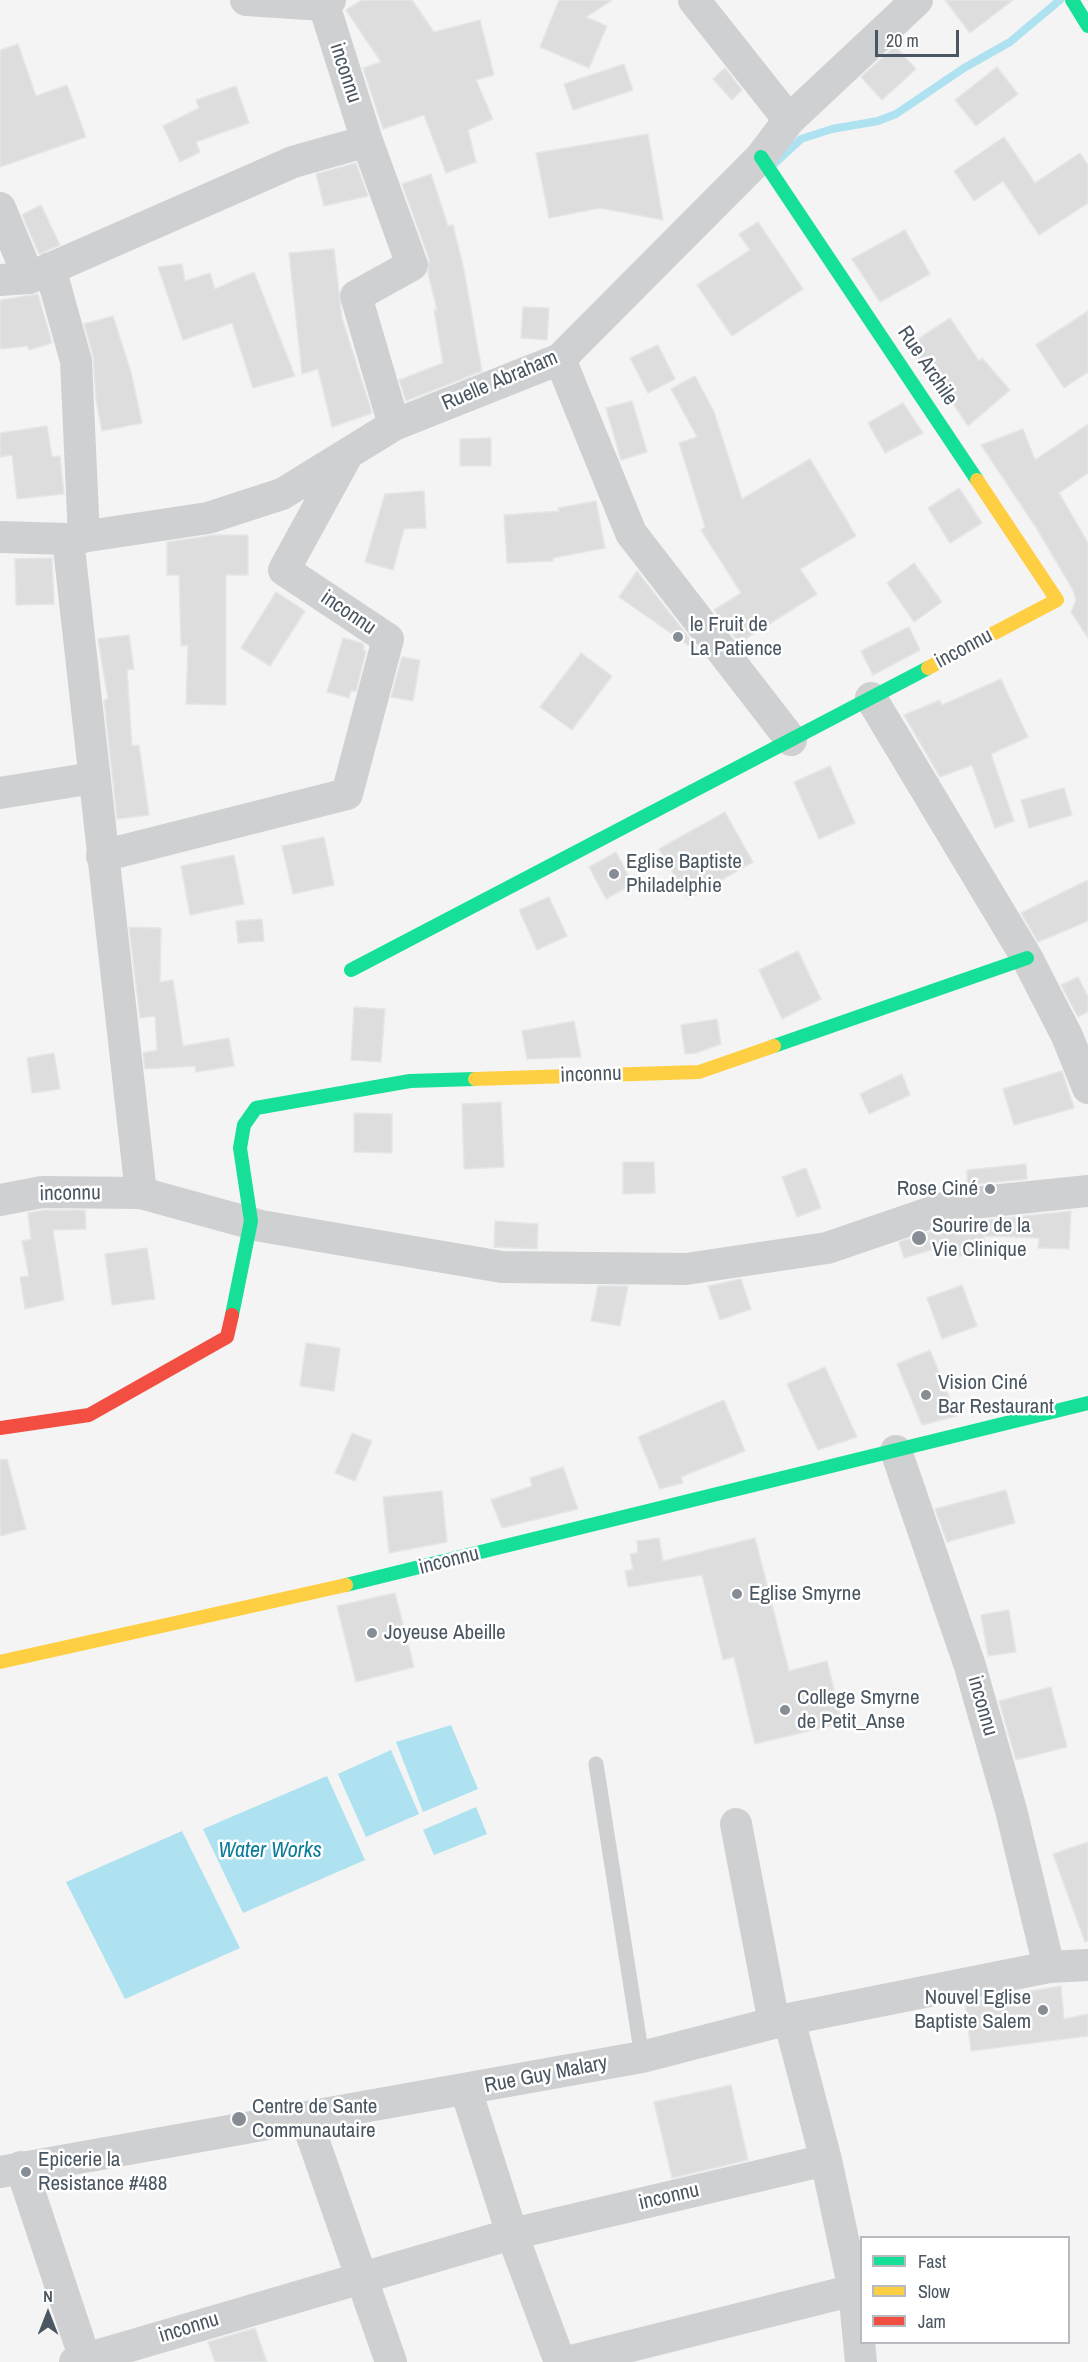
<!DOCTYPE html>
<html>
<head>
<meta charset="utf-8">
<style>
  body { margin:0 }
  #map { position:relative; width:1088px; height:2362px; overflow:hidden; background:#f4f4f4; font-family:"Archivo Narrow",sans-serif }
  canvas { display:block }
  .legend { position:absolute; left:860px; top:2236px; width:210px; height:108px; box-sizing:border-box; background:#fff; border:2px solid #b7bbc0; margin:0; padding:8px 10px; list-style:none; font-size:18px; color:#4a5661 }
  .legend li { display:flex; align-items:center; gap:12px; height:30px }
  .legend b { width:30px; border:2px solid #b7bbc0 }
  .north { position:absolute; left:18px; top:2284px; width:60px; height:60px; -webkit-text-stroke:4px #fff; paint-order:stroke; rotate:0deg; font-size:16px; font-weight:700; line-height:24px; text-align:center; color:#4a5661 }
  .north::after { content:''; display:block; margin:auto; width:21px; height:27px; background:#4a5661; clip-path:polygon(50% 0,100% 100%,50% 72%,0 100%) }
  .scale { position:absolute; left:875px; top:30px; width:84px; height:27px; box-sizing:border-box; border:3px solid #4a5661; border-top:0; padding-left:8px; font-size:18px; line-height:21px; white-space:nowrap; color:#4a5661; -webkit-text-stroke:4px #fff; paint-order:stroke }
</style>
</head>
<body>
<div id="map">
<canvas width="1088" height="2362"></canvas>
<ul class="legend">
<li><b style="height:8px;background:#16e098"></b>Fast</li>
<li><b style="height:8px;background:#ffcf43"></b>Slow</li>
<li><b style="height:8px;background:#f24e42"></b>Jam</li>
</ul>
<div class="north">N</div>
<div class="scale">20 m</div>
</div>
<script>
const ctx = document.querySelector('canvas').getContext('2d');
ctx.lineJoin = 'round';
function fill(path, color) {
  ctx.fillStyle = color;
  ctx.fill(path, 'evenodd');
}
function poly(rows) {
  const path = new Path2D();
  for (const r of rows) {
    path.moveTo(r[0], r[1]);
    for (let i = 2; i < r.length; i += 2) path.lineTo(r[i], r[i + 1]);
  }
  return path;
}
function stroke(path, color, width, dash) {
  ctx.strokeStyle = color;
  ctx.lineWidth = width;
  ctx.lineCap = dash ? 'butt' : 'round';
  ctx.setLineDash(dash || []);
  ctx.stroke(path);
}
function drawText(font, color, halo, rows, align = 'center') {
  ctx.font = font + ' "Archivo Narrow",sans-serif';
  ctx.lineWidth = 5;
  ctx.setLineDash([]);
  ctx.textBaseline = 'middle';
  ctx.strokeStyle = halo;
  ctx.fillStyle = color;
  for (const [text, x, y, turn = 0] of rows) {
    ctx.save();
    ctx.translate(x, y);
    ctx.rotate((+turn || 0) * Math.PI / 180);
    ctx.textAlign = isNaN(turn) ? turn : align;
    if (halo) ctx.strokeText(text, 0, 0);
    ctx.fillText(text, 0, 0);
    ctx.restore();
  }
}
const water = poly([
  [451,1725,478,1789,423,1812,396,1742],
  [391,1750,419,1814,366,1837,338,1774],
  [327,1776,365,1860,243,1913,203,1829],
  [476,1807,487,1834,434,1855,423,1830],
  [182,1831,240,1948,125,1999,66,1882]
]);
const stream = poly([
  [774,164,801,139,832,129,878,121,896,114,964,68,1010,42,1060,0]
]);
const building = poly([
  [362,0,412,0,434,32,480,20,494,75,476,80,493,119,468,130,476,162,446,173,424,115,383,129,363,68,381,62,346,10,362,0],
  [559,0,612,0,586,17,607,26,589,68,540,47,559,0],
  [945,0,1013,0,970,33,945,0],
  [18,44,36,96,67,85,86,137,0,167,0,50,18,44],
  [895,46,916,69,882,100,861,77,895,46],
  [624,64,633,90,573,110,564,84,624,64],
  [997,67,1018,94,976,126,955,100,997,67],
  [725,68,742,90,732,100,713,79,725,68],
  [236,86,249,123,196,142,200,152,180,162,163,126,199,108,196,100,236,86],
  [648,134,663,220,600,208,549,218,536,153,648,134],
  [1004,137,1035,183,1080,153,1088,165,1088,203,1039,235,1003,181,974,201,954,171,1004,137],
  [356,163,368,196,324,206,316,174,356,163],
  [431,174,448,226,453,225,464,270,482,371,406,401,399,380,443,363,434,310,437,310,428,273,429,259,402,184,431,174],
  [41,205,60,245,39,254,22,215,41,205],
  [758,222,803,289,732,336,697,285,750,250,739,234,758,222],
  [905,230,930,274,880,302,852,259,905,230],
  [334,249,342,318,372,413,332,427,318,369,302,374,289,253,334,249],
  [182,264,185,281,210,273,215,289,254,272,295,376,253,388,232,323,183,340,158,267,182,264],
  [38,294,52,343,29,350,28,346,0,349,0,300,38,294],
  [523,307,549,308,547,340,521,338,523,307],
  [1088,311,1088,372,1064,388,1036,345,1088,311],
  [113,316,131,372,142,423,102,431,96,400,93,356,84,324,113,316],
  [950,318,979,361,982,358,1010,390,968,426,929,368,926,370,909,345,950,318],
  [658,345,675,379,648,393,630,358,658,345],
  [695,376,714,412,742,499,810,459,856,536,800,569,817,594,739,643,714,610,741,593,701,530,705,527,679,443,697,437,671,389,695,376],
  [632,401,647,452,621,460,606,408,632,401],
  [903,403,923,433,885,453,868,423,903,403],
  [1088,424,1088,473,1059,493,1088,543,1088,638,1071,612,1076,600,1073,590,1037,529,981,445,1023,429,1035,460,1088,424],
  [47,426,52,457,60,456,64,494,17,499,12,455,0,457,0,433,47,426],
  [491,438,491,466,460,466,460,439,491,438],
  [959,488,982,523,950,543,928,508,959,488],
  [424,491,426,528,404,529,393,570,365,562,385,494,424,491],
  [596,501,605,548,553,558,553,561,507,563,504,515,559,511,558,508,596,501],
  [215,535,248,535,248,575,226,575,226,705,186,704,188,645,181,646,179,575,167,575,167,542,215,535],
  [52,558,54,604,16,605,15,559,52,558],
  [914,563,942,602,914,622,887,583,914,563],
  [637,571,697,648,695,650,619,597,637,571],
  [276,592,305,611,270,666,241,648,276,592],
  [909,627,920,650,873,675,861,651,909,627],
  [129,635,134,669,127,670,132,746,139,745,149,815,117,819,104,700,108,699,98,639,129,635],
  [343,638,362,643,364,645,363,650,366,651,356,691,351,691,349,698,327,692,343,638],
  [581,653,612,676,572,730,540,707,581,653],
  [402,657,420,660,413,701,391,697,402,657],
  [1001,679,1028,737,991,754,1014,821,995,828,972,765,940,777,904,715,940,700,942,705,1001,679],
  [830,766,855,823,819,839,794,782,830,766],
  [1064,788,1072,815,1029,828,1021,800,1064,788],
  [725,812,753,862,688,899,659,849,725,812],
  [324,837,334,885,293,894,282,846,324,837],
  [616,852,633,884,606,899,589,867,616,852],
  [234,855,244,904,190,915,181,866,234,855],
  [1088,880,1088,921,1038,942,1021,913,1088,880],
  [549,897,567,936,537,950,519,910,549,897],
  [262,919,264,941,238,943,236,921,262,919],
  [129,927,161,928,160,982,173,980,183,1046,229,1038,234,1066,196,1072,195,1066,145,1069,143,1053,157,1050,155,1016,140,1018,129,927],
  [798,951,821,999,782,1019,759,970,798,951],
  [1078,977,1088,997,1088,1012,1078,1017,1061,985,1078,977],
  [354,1007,385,1009,381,1062,351,1060,354,1007],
  [717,1019,721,1044,696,1053,685,1054,681,1025,717,1019],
  [574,1021,581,1057,527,1059,522,1031,574,1021],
  [54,1053,60,1089,32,1093,27,1058,54,1053],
  [1062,1071,1074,1108,1014,1125,1003,1089,1062,1071],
  [902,1074,910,1095,869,1114,860,1094,902,1074],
  [501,1102,504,1167,464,1169,462,1104,501,1102],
  [354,1113,392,1114,392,1153,354,1152,354,1113],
  [623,1162,654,1162,655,1193,623,1194,623,1162],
  [1026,1164,1027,1179,967,1185,967,1170,1026,1164],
  [806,1168,821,1208,797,1217,782,1177,806,1168],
  [44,1210,85,1210,86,1229,53,1230,64,1300,25,1309,20,1277,29,1276,22,1241,31,1239,28,1213,44,1210],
  [1071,1211,1069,1249,1038,1248,1039,1238,984,1236,985,1254,945,1257,945,1246,904,1258,899,1242,957,1223,1071,1211],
  [495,1221,538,1224,537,1249,494,1247,495,1221],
  [147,1248,155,1299,112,1305,105,1254,147,1248],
  [741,1279,751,1309,720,1320,708,1286,741,1279],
  [962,1285,977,1326,942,1339,927,1298,962,1285],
  [598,1286,628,1286,620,1326,591,1321,598,1286],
  [306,1343,340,1348,334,1391,300,1386,306,1343],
  [930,1350,957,1416,922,1425,897,1364,930,1350],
  [825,1367,857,1437,818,1450,787,1384,825,1367],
  [724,1400,745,1451,681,1477,683,1483,660,1489,638,1437,724,1400],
  [352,1433,372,1441,355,1481,335,1473,352,1433],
  [7,1459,26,1529,0,1536,0,1460,7,1459],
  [563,1467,578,1509,502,1528,491,1500,532,1486,530,1478,563,1467],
  [1006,1490,1015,1523,947,1542,935,1509,1006,1490],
  [442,1491,447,1542,389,1553,383,1497,442,1491],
  [659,1538,663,1561,755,1538,789,1671,827,1661,842,1723,755,1744,734,1657,723,1660,702,1575,628,1587,625,1571,633,1569,630,1554,638,1553,637,1541,659,1538],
  [395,1593,414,1667,356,1682,337,1606,395,1593],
  [1009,1610,1016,1652,988,1656,981,1615,1009,1610],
  [1051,1687,1067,1747,1016,1760,999,1701,1051,1687],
  [1088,1842,1088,1941,1085,1942,1053,1854,1088,1842],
  [1061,1986,1064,2019,1088,2014,1088,2036,971,2051,965,2002,1061,1986],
  [731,2085,748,2160,672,2178,654,2102,731,2085],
  [255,2328,267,2362,215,2362,208,2342,255,2328]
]);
const lane = poly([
  [596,1764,642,2057]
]);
const street = poly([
  [246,0,324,5,330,0],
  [694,0,789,120],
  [324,5,367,141,412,265,356,296,394,425],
  [0,208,29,278],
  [50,268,76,361,84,537],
  [0,280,29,278,293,162,367,141],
  [560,359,631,533,791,740],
  [0,537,68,539,208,518,282,494,394,425,560,359,761,157,789,120,917,0],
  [68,539,141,1193],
  [871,698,1027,958,1067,1036,1088,1088],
  [0,793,93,778],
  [102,856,347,794,388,639,284,570,347,455],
  [0,1200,42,1192,141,1193,261,1226,502,1267,686,1269,827,1248,953,1205,1088,1191],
  [896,1451,970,1666,1011,1810,1049,1967],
  [736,1824,774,2023],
  [789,2019,826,2160,854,2290,861,2362],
  [466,2090,512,2234,560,2362],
  [306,2119,391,2362],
  [21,2167,86,2362],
  [0,2172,642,2057,789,2019,1049,1967,1088,1965],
  [75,2362,512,2234,826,2160],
  [567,2362,854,2290]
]);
const fast = poly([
  [1072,0,1088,26],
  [761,157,977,480],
  [351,970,928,668],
  [774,1046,1027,958],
  [232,1315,251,1221,240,1148,244,1125,256,1108,410,1081,475,1079],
  [346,1585,1088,1403]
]);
const slow = poly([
  [928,668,1057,600,977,480],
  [475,1079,699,1072,774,1046],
  [0,1662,346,1585]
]);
const jam = poly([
  [0,1428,89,1415,227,1337,232,1315]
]);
const markers = [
  [678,637,6,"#868d94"],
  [614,874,6,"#868d94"],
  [990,1189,6,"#868d94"],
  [919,1238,8,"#868d94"],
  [926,1395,6,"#868d94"],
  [737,1594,6,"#868d94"],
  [372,1633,6,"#868d94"],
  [785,1710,6,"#868d94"],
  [1043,2010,6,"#868d94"],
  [239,2119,8,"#868d94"],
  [26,2172,6,"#868d94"]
];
const streetNames = [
  ["inconnu",345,73,72],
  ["Rue Archile",927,366,56],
  ["Ruelle Abraham",500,381,-23],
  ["inconnu",348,613,34],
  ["inconnu",964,649,-28],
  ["inconnu",591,1075,-2],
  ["inconnu",70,1194,-1],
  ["inconnu",449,1561,-14],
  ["inconnu",982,1706,74],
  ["Rue Guy Malary",546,2075,-11],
  ["inconnu",669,2197,-13],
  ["inconnu",189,2328,-17]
];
const poiNames = [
  ["le Fruit de",690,625],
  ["La Patience",690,649],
  ["Eglise Baptiste",626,862],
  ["Philadelphie",626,886],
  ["Rose Ciné",978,1189,"right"],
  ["Sourire de la",932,1226],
  ["Vie Clinique",932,1250],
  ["Vision Ciné",938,1383],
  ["Bar Restaurant",938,1407],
  ["Eglise Smyrne",749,1594],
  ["Joyeuse Abeille",384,1633],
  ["College Smyrne",797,1698],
  ["de Petit_Anse",797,1722],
  ["Nouvel Eglise",1031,1998,"right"],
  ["Baptiste Salem",1031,2022,"right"],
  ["Centre de Sante",252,2107],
  ["Communautaire",252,2131],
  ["Epicerie la",38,2160],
  ["Resistance #488",38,2184]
];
const waterNames = [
  ["Water Works",270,1851]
];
fill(water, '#aee2f0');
stroke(stream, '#aee2f0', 8);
fill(building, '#ddddde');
stroke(building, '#e5e6e7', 1.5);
stroke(lane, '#ced0d2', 15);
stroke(street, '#ced0d2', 32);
stroke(fast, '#16e098', 14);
stroke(slow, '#ffcf43', 14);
stroke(jam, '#f24e42', 14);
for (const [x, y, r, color] of markers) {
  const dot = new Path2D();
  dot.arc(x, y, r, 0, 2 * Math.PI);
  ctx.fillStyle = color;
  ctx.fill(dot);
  stroke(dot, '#fff', 2);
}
drawText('21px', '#4a5661', '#fff', streetNames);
drawText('21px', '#4a5661', '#fff', poiNames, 'left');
drawText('italic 22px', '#0c7c9b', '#fff', waterNames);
</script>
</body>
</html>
